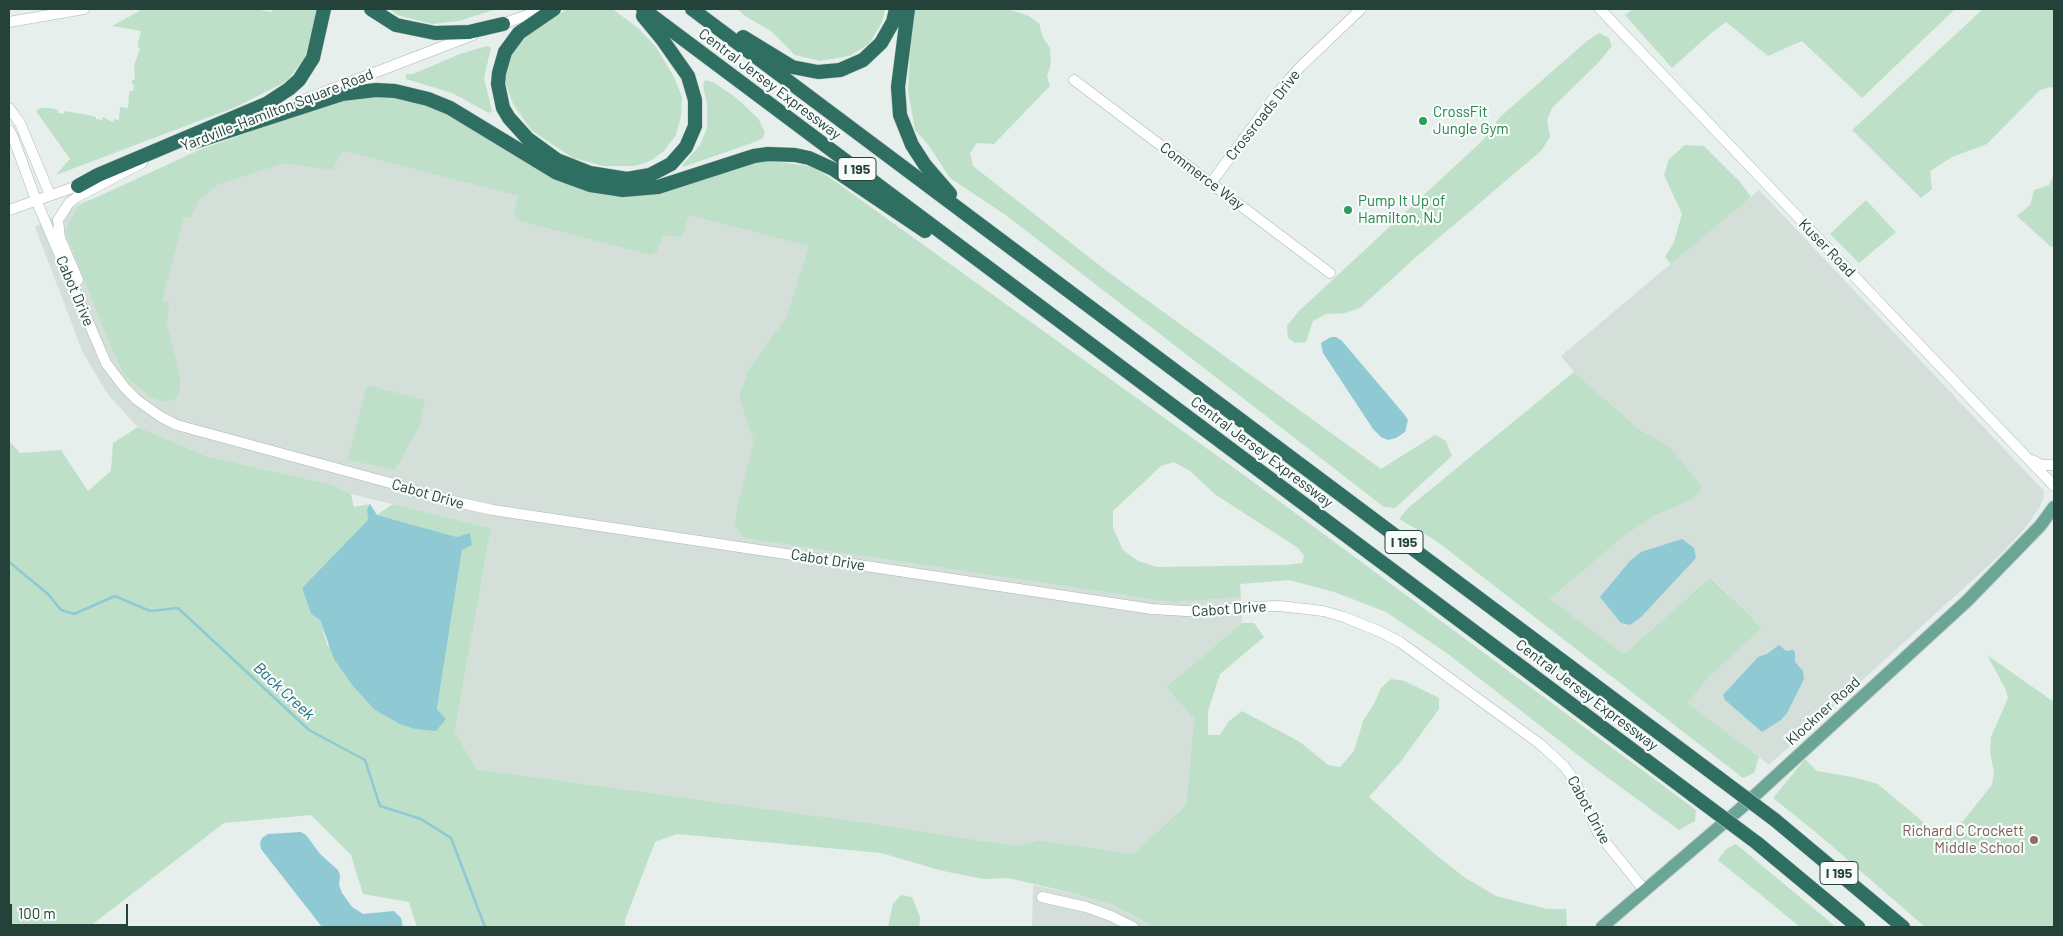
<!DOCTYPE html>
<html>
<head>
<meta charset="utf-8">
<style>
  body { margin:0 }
  #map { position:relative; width:2063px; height:936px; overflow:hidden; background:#e6efeb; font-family:Barlow,sans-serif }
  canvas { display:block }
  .frame { position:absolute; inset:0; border:10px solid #24423a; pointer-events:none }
  .scale { position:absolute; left:10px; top:904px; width:118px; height:22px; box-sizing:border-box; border:2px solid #24423a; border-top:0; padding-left:6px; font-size:15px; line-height:18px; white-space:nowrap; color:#24423a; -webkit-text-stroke:4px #f7fbf9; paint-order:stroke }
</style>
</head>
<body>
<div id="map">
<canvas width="2063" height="936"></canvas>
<div class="frame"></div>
<div class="scale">100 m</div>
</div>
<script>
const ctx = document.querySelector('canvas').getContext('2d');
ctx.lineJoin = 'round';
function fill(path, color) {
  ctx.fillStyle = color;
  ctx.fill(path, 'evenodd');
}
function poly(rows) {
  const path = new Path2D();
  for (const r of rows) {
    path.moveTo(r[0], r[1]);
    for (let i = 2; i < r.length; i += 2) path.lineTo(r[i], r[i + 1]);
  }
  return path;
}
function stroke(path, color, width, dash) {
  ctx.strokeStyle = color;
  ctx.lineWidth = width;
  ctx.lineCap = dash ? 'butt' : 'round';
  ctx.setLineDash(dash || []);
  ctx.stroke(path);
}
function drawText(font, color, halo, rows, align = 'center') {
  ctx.font = font + ' Barlow,sans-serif';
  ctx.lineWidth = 4.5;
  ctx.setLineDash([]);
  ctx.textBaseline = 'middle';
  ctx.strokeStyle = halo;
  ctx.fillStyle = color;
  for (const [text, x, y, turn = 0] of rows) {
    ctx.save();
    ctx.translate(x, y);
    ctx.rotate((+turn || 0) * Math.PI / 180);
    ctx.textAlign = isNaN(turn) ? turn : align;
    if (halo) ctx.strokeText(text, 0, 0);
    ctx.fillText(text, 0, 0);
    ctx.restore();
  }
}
const built = poly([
  [379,120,565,207,707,205,836,243,755,530,1240,584,1242,623,1166,687,1194,719,1186,805,1133,854,1039,840,1017,846,862,822,476,769,455,731,491,528,351,494,333,485,206,456,138,427,109,396,83,353,35,227,85,201],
  [1759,190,2044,491,2043,500,2039,508,2026,527,2000,555,1769,765,1688,703,1709,677,1760,629,1750,615,1713,579,1706,581,1624,654,1550,599,1623,537,1654,516,1692,500,1669,446,1639,429,1574,372,1561,356],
  [1033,885,1077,894,1115,906,1155,927,1032,927]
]);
const green = poly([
  [143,9,252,9,272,12,273,9,317,9,305,58,287,81,236,107,56,175,70,159,36,111,40,108,51,108,58,110,58,113,64,114,65,111,88,115,96,117,96,119,102,120,103,117,113,122,114,119,119,120,120,107,128,108,129,95,130,91,133,91,134,85,132,84,132,80,135,80,134,66,140,48,138,48,138,43,141,31,112,26],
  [390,9,497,9,459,21,432,24,397,15],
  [568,9,610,9,614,10,638,28,656,47,674,77,682,97,681,116,676,135,664,151,650,161,635,166,603,166,573,158,531,130,513,104,505,81,505,67,511,49,522,35],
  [738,9,885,9,882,22,869,44,849,56,820,61,795,55,771,31,745,16],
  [915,9,1007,9,1027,15,1039,23,1043,38,1050,48,1051,63,1047,77,1050,86,994,144,977,143,970,153,973,166,1108,272,1381,469,1435,435,1446,441,1452,456,1395,508,1384,507,1007,216,950,178,929,146,915,130,908,91,910,52],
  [1633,9,1955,9,1862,98,1802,41,1768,56,1726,22,1710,34,1672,68,1625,15],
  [1983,9,2054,9,2054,88,2051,87,2040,90,1987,144,1952,157,1930,171,1932,189,1921,198,1852,130],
  [1599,33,1609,38,1612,46,1599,62,1552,108,1547,120,1550,137,1541,151,1416,257,1360,308,1345,313,1326,314,1313,321,1306,342,1295,343,1288,338,1287,326,1299,311,1483,140,1500,117,1587,41],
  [487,46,491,48,484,78,492,111,489,113,452,93,406,79,406,74,413,74,460,54],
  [705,80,713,82,735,97,758,118,765,132,763,138,755,142,683,167,682,165,700,145,707,128,707,105,703,85],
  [378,94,420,103,448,115,566,183,594,193,630,196,666,192,764,160,815,167,1248,478,1696,810,1695,821,1679,830,1592,766,1448,654,1386,612,1334,592,1289,580,1240,584,1241,597,1173,602,744,538,735,526,737,509,754,441,739,397,749,369,786,318,809,246,689,215,682,237,663,235,657,251,651,255,520,221,514,214,518,196,345,151,341,153,333,170,285,163,219,184,199,200,191,217,184,218,162,300,169,302,167,325,180,374,180,389,175,399,164,402,152,398,124,375,107,337,65,231,78,206,199,150,344,99],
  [1174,462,1190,471,1216,495,1298,548,1304,556,1302,563,1286,565,1157,567,1138,561,1123,550,1113,528,1113,511,1161,466],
  [1685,145,1704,146,1740,182,1751,197,1671,264,1665,257,1674,242,1682,214,1664,175,1669,159],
  [2054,174,2054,247,2051,247,2017,216,2030,205,2034,190,2049,185],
  [1866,200,1896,232,1859,263,1830,234],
  [1574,372,1639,429,1669,446,1702,487,1692,500,1654,516,1623,537,1550,599,1624,654,1706,581,1712,579,1750,615,1761,629,1709,677,1688,703,1759,757,1754,773,1743,778,1435,540,1399,519,1408,508],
  [367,385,425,400,419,427,395,470,348,460],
  [138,427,206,456,333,485,351,494,354,507,370,504,367,509,369,520,302,588,311,614,320,620,327,645,446,719,437,710,462,550,472,545,457,537,377,515,393,504,491,528,455,731,476,769,862,822,1017,846,1039,840,1133,854,1186,805,1194,719,1166,687,1242,623,1254,623,1264,637,1220,674,1208,711,1208,735,1220,735,1228,722,1242,711,1300,742,1328,765,1340,767,1354,751,1363,721,1374,704,1381,688,1391,679,1404,681,1423,690,1439,698,1439,709,1401,761,1369,797,1436,855,1464,877,1496,896,1547,909,1566,909,1567,924,1566,927,1155,927,1115,906,1077,894,1008,878,984,879,943,871,881,853,677,834,655,842,625,920,625,927,417,927,409,902,363,894,351,855,311,815,224,823,89,927,9,927,9,441,20,453,61,450,88,491,111,471,113,443],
  [1987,655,2054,702,2054,927,1925,927,1818,834,1773,798,1805,759,1817,771,1853,777,1878,784,1928,826,1943,833,1963,821,1992,785,1994,772,1990,752,1991,737,2008,698,2006,690],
  [1736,844,1836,927,1800,927,1718,860,1726,849],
  [901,895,912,897,920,917,919,927,888,927,893,904]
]);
const water = poly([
  [1331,337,1336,337,1342,341,1404,414,1408,420,1405,432,1396,438,1388,440,1381,437,1373,429,1323,353,1321,343],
  [370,504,377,515,457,537,470,533,472,545,462,550,437,709,446,719,436,731,415,729,400,724,375,710,353,686,334,659,320,620,311,614,302,588,368,520,367,509],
  [1682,539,1694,548,1696,558,1641,617,1630,625,1621,623,1600,597,1630,561,1641,552],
  [1779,645,1786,651,1793,650,1795,652,1795,662,1803,671,1804,679,1787,713,1781,720,1762,732,1725,700,1723,695,1758,657,1767,654],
  [301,832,306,835,320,854,338,870,340,875,339,885,342,893,352,907,363,914,394,911,401,918,403,927,322,927,261,849,260,843,262,838,268,834]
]);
const stream = poly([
  [9,562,48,594,61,610,74,614,115,596,150,611,178,608,309,730,365,760,380,806,421,819,451,838,485,927]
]);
const minor = poly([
  [1600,9,2054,486],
  [9,22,84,9],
  [496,26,545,9],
  [1074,80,1330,273],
  [298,102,473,35],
  [9,108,20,123,50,195],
  [9,130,13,137,36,200,106,363,124,387,137,400,161,417,177,425,394,484,430,496,493,510,1152,609,1203,612,1248,607,1279,606,1323,611,1344,617,1381,632,1400,642,1540,744,1564,766,1575,781,1598,833,1645,891],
  [1211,183,1279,91,1301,66,1361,9],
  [9,210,83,184],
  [78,280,60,238,58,220,69,203,77,197,142,163],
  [2032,460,2042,465,2054,465],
  [1042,897,1086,907,1111,916,1133,927]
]);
const major = poly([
  [1602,927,1740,809,1967,601,2040,526,2054,507]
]);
const highway = poly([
  [371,9,396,25,435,33,469,32,503,24],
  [554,9,519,33,505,52,499,73,498,84,503,108,509,118,528,139,557,160,590,173,627,179,650,175,671,164,686,147,695,126,695,100,688,76,662,39,643,16],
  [643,9,1694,796],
  [692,9,1719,778],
  [908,9,898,87,900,115,912,145,925,165,950,194],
  [743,37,792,67,818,72,840,70,863,60,881,43,893,22,896,9],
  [191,143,342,94,376,90,395,91,428,99,450,108,557,173,590,185,623,190,658,187,754,156,768,154,795,155,809,158,833,169,925,231],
  [78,186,98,175,266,104,289,89,299,80,313,58,324,9],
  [1775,820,1903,927],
  [1757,843,1858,927]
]);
const highwayBridge = poly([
  [1719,778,1775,820],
  [1694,796,1757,843]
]);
const markers = [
  [1423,121,5,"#2e9e5b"],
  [1348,210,5,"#2e9e5b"],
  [2034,840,5,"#8d6e63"]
];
const shields = [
  [857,169,38],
  [1404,542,38],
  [1839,873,38]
];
const shieldNames = [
  ["I 195",857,169],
  ["I 195",1404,542],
  ["I 195",1839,873]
];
const streetNames = [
  ["Central Jersey Expressway",770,84,37],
  ["Yardville-Hamilton Square Road",277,110,-21],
  ["Crossroads Drive",1263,115,-52],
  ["Commerce Way",1202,176,37],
  ["Kuser Road",1827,248,46],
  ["Cabot Drive",75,291,67],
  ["Central Jersey Expressway",1262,452,37],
  ["Cabot Drive",428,494,16],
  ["Cabot Drive",828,560,9],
  ["Cabot Drive",1229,609,-4],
  ["Central Jersey Expressway",1587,695,37],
  ["Klockner Road",1823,711,-42],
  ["Cabot Drive",1589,810,62]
];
const leisureNames = [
  ["CrossFit",1433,112],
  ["Jungle Gym",1433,129],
  ["Pump It Up of",1358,201],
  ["Hamilton, NJ",1358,218]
];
const educationNames = [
  ["Richard C Crockett",2024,831],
  ["Middle School",2024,848]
];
const waterNames = [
  ["Back Creek",284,691,43]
];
fill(built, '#d4dfda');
fill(green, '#bfe0c8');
fill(water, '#8ec9d4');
stroke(stream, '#8ec9d4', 2.5);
stroke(minor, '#a8b8b2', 11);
stroke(major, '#c2cac8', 14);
stroke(highway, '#c2cac8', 15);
stroke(minor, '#fff', 10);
stroke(major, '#6aa596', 12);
stroke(highway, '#2f6f62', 14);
stroke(highwayBridge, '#c2cac8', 15, []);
stroke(highwayBridge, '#2f6f62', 14);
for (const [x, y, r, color] of markers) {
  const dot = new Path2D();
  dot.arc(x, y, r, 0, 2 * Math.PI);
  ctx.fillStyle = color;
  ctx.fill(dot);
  stroke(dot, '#f7fbf9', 2);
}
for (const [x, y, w] of shields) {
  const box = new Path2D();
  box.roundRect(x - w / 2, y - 11.5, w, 23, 4);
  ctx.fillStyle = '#f7fbf9';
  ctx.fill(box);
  stroke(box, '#24423a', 1);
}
drawText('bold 14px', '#24423a', null, shieldNames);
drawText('15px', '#24423a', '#f7fbf9', streetNames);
drawText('15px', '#27864d', '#f7fbf9', leisureNames, 'left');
drawText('15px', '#785e54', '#f7fbf9', educationNames, 'right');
drawText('italic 16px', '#1c6f80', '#f7fbf9', waterNames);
</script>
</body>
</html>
